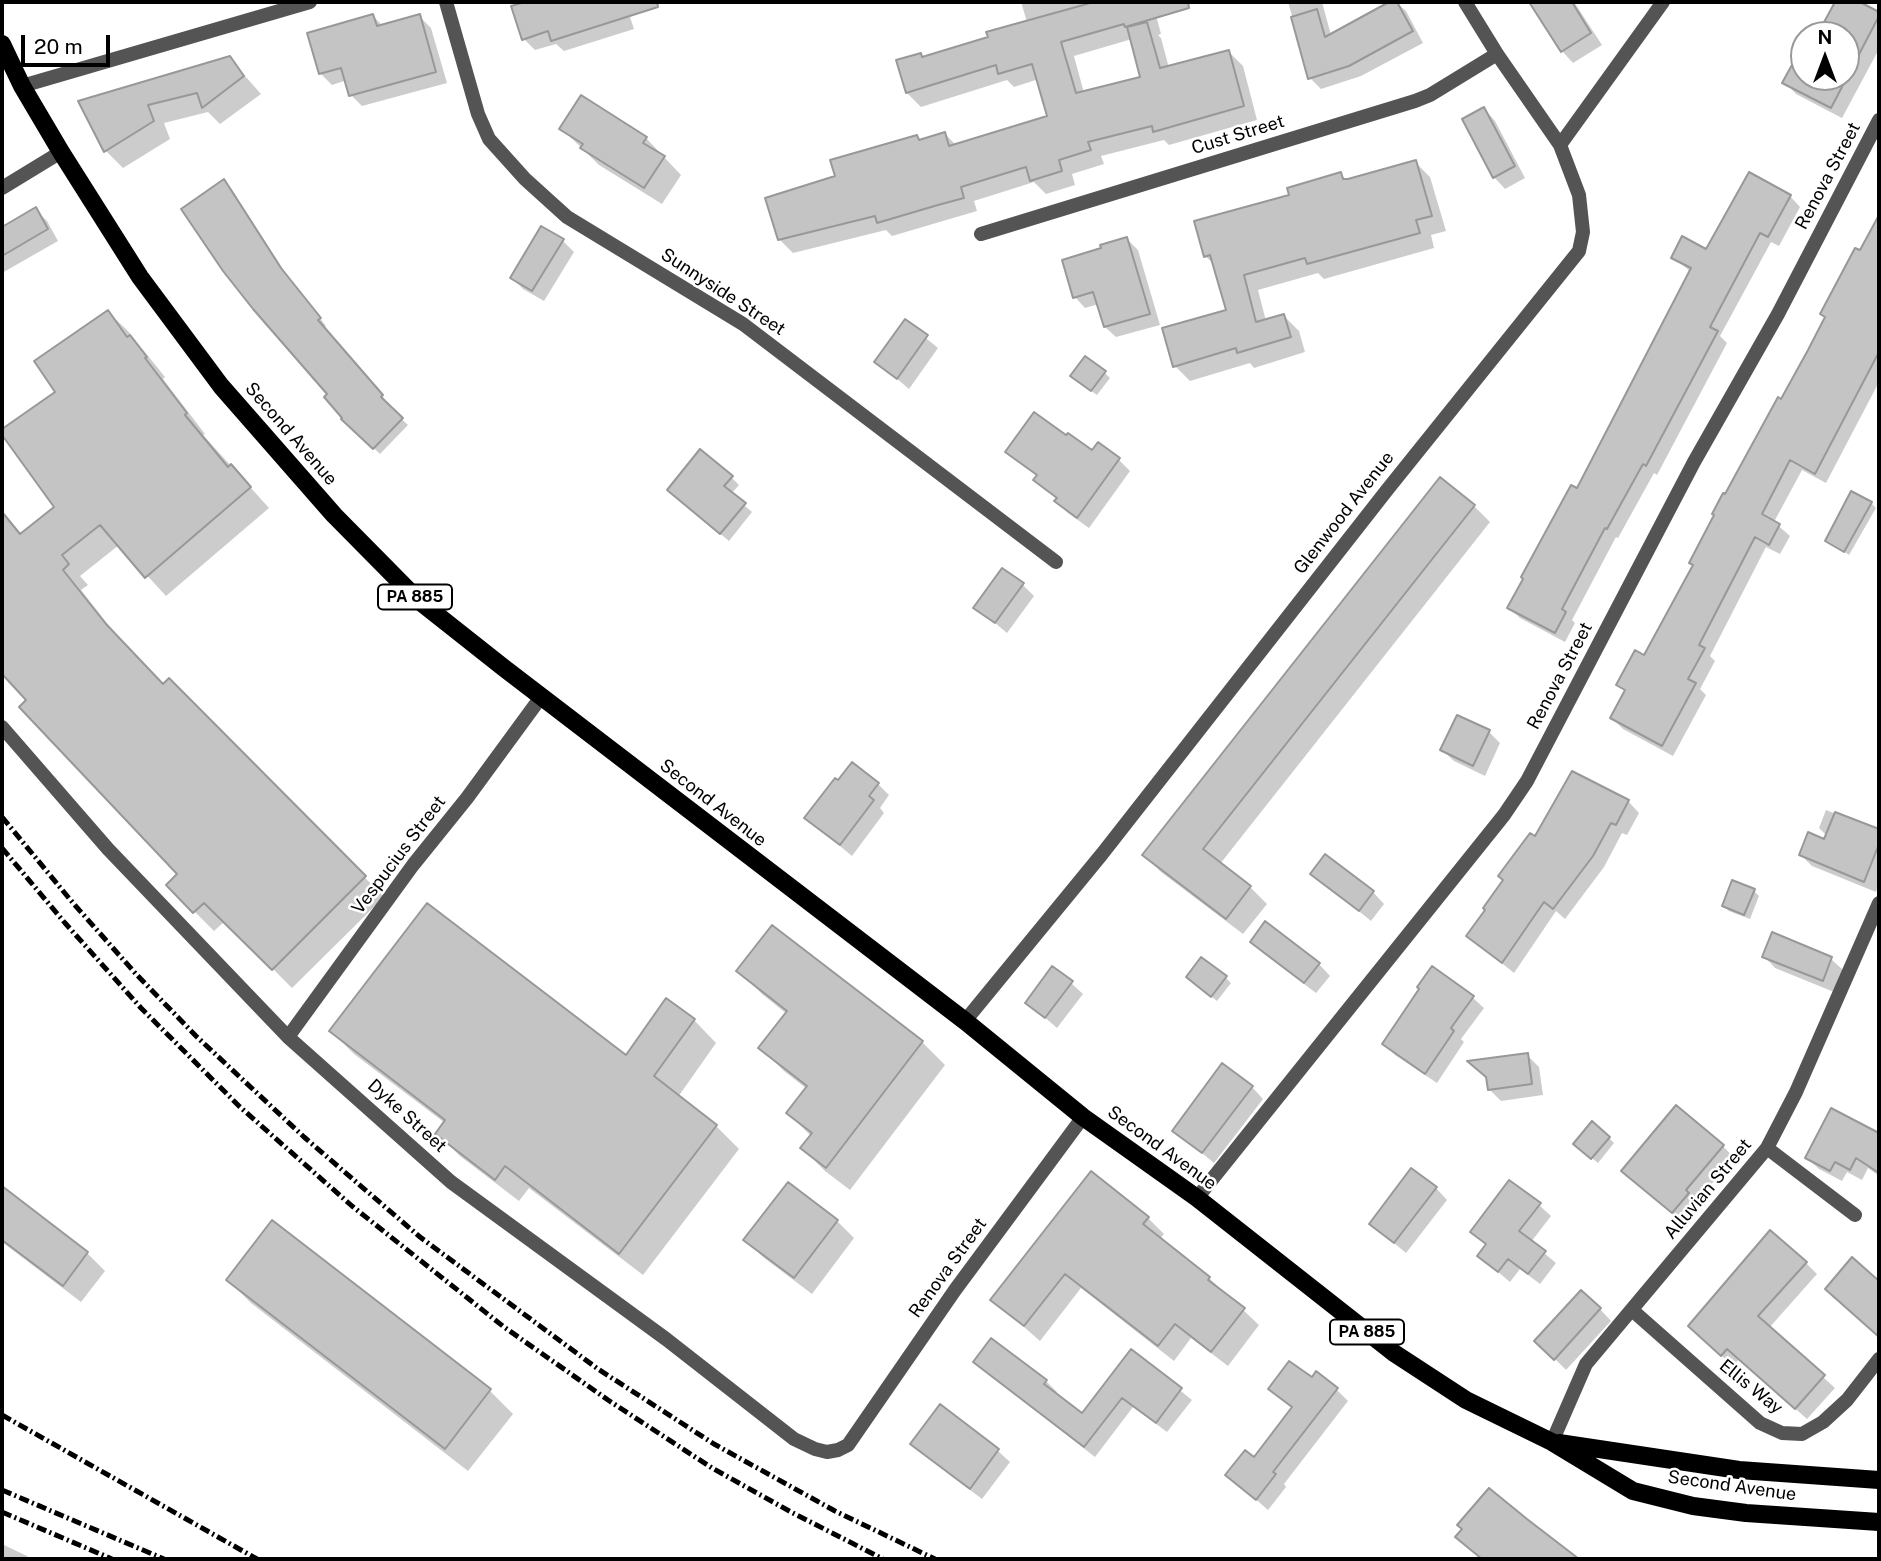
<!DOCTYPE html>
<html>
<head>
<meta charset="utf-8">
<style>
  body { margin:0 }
  #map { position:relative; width:1881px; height:1561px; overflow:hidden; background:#fff; font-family:"Public Sans",sans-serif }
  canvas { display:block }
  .frame { position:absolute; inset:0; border:4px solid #000; pointer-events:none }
  .north { position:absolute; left:1790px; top:21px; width:70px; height:70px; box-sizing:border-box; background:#fff; border:2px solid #999; border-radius:50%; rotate:0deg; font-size:19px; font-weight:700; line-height:28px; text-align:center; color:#000 }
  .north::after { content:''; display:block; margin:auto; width:24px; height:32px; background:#000; clip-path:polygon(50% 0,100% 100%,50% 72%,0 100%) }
  .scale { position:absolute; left:21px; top:35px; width:89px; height:32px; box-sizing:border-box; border:4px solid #000; border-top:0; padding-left:9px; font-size:21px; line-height:24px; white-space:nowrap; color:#000; -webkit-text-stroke:5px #fff; paint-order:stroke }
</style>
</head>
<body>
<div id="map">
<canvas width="1881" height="1561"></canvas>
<div class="frame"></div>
<div class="north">N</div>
<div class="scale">20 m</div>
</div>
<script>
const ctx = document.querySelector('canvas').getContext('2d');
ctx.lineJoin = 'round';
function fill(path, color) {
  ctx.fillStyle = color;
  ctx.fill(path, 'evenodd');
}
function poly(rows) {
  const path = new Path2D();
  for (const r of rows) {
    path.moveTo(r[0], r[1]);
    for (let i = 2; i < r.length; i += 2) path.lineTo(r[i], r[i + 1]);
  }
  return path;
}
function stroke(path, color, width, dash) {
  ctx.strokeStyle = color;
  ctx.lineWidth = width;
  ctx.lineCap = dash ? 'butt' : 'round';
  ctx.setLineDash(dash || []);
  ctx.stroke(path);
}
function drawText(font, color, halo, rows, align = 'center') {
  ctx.font = font + ' "Public Sans",sans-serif';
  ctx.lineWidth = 5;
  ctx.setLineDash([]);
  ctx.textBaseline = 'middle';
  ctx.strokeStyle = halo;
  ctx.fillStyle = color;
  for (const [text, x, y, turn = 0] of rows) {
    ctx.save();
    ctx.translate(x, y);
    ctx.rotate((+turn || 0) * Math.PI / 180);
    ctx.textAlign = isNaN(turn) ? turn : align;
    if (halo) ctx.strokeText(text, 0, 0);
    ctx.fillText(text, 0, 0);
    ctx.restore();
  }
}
const shadow = poly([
  [531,2,625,2,634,29,564,51,556,44,535,50,524,39,514,7],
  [1021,2,1092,2,1093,4,1100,2,1150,2,1153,4,1161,34,1158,35,1161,38,1169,68,1229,52,1243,66,1257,120,1169,145,1164,140,1101,156,1104,164,1072,174,1075,185,1046,194,1034,182,974,201,977,211,892,236,886,230,793,253,779,239,837,177,917,137,921,141,945,134,956,145,1050,117,1039,79,1014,87,1007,80,921,107,907,93,920,55,924,58,990,39,1027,22],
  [1132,39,1142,78,1084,93,1074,56],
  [1288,2,1322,2,1331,35,1396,2,1406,11,1423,43,1361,76,1321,89,1310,78],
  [1541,2,1574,2,1602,45,1573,63,1562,51,1534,6],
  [1837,2,1856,2,1879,14,1879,49,1842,118,1796,94,1785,82,1801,69,1804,62,1804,77,1846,77,1846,35,1819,35],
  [373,16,383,26,419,16,431,28,447,83,362,106,351,95,347,80,332,85,320,73],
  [229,58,261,94,220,124,208,112,164,123,170,139,123,168,106,151,80,102],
  [1484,109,1495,121,1525,178,1505,189,1494,177],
  [562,129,646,138,681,175,662,204,599,165],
  [1415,162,1430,177,1446,231,1431,235,1434,248,1324,279,1318,273,1258,290,1266,321,1284,316,1299,331,1305,352,1254,368,1250,363,1190,381,1175,366,1228,311,1215,265,1205,256,1292,196,1341,174,1347,181],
  [224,181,231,188,288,277,326,326,323,328,388,403,387,405,408,425,380,454,343,419,329,395],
  [1790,196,1800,207,1779,246,1771,242,1720,336,1727,343,1657,475,1654,473,1618,538,1616,537,1572,620,1575,623,1565,642,1520,618,1509,608,1578,490,1691,272,1673,257,1707,252],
  [35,209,47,221,58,241,2,273,2,229],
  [1879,219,1879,382,1826,483,1802,470,1774,522,1790,536,1780,554,1766,547,1710,656,1715,661,1700,689,1706,695,1673,756,1623,729,1612,718,1626,692,1619,685,1644,657,1694,566,1726,496,1782,401],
  [1127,239,1138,250,1160,325,1116,337,1105,327,1099,304,1085,308,1075,297,1103,250],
  [563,241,574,252,544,301,523,289,512,278],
  [108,312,128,331,165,377,163,379,205,434,203,435,269,508,166,596,119,545,80,576,88,585,81,590,125,646,163,686,169,680,384,897,292,988,225,921,214,931,168,885,180,874,2,672,2,510,22,535,56,507,2,431,58,393],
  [905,321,938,348,909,389,876,361],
  [1104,372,1110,378,1097,395,1077,381],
  [1008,452,1092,452,1119,460,1130,471,1089,528,1068,513,1057,501,1058,499,1035,479,1038,476],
  [731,477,739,485,731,494,752,512,729,541,677,498],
  [1871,503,1876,508,1849,555,1827,540],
  [1474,506,1490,522,1220,864,1250,887,1267,904,1243,934,1161,872,1144,855],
  [1023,585,1034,596,1007,633,976,607],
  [1489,732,1500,743,1485,776,1454,761,1442,750],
  [878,784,889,795,880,808,884,813,852,856,806,818],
  [1628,801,1639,813,1627,835,1622,833,1604,867,1565,919,1556,911,1514,973,1468,936,1536,839],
  [1826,810,1879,831,1879,883,1876,892,1812,866,1801,855,1825,841,1827,836,1819,828],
  [1313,874,1373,892,1384,904,1371,921],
  [1754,891,1759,896,1750,919,1729,911,1724,906],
  [1773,935,1831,959,1843,970,1834,992,1775,968,1764,956],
  [1252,942,1319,964,1330,976,1316,993,1263,953],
  [1433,968,1473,998,1484,1008,1461,1039,1464,1042,1437,1083,1395,1055,1384,1044],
  [739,971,922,1042,945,1065,850,1190,825,1171,802,1148,811,1136,788,1113,807,1089,784,1071,761,1048,787,1014,762,994],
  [1226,978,1231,983,1217,1001,1193,982],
  [1071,983,1083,994,1057,1028,1027,1002],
  [694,1020,716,1043,678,1097,716,1126,739,1149,643,1275,529,1188,519,1201,460,1156,437,1133,445,1123,354,1054,331,1031,627,1057],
  [1527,1055,1539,1067,1543,1095,1501,1101,1489,1089,1488,1078,1470,1063],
  [1252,1087,1263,1099,1214,1163,1174,1130],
  [1832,1111,1879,1135,1879,1176,1868,1168,1862,1180,1847,1172,1842,1181,1819,1169,1807,1158],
  [1609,1138,1614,1143,1598,1163,1581,1149],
  [1723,1146,1734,1158,1696,1202,1699,1205,1684,1223,1635,1182],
  [1436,1188,1447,1200,1406,1253,1371,1224],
  [2,1189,87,1253,105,1271,81,1302,2,1242],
  [1539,1205,1551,1216,1531,1242,1556,1263,1540,1284,1520,1269,1510,1282,1479,1256,1487,1245,1472,1232],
  [1148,1218,1164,1234,1160,1239,1209,1278,1259,1325,1228,1366,1191,1338,1174,1361,1081,1288,1040,1341,992,1299],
  [837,1221,854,1238,812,1294,763,1257,746,1240],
  [1806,1263,1817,1274,1769,1328,1835,1388,1807,1419,1739,1359,1733,1366,1702,1338],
  [228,1280,490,1391,513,1414,468,1471,251,1303],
  [1600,1309,1611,1321,1566,1370,1548,1352],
  [1131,1351,1192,1400,1167,1432,1133,1407,1095,1457,986,1372,1046,1381,1057,1392,1055,1394,1082,1415],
  [1312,1380,1336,1389,1348,1401,1284,1484,1286,1487,1268,1510,1227,1474,1254,1459,1293,1409,1270,1389],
  [940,1407,998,1451,1010,1462,982,1499,924,1455,912,1444],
  [2,1544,27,1556,30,1559,2,1559]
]);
const building = poly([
  [525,2,657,2,658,7,551,41,548,31,522,40,511,6,525,2],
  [1094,2,1188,2,1189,8,1125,27,1124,24,1061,42,1076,93,1140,77,1127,27,1147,22,1160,68,1229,50,1244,106,1153,132,1152,126,1088,142,1091,150,1059,160,1062,171,1030,181,1026,167,961,187,964,198,938,205,877,223,875,216,778,240,765,198,835,176,830,160,917,135,919,140,945,132,949,146,1047,116,1032,64,998,74,996,65,906,93,896,60,921,53,922,57,988,37,986,32,1094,2],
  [1389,2,1397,2,1413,31,1349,66,1308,79,1291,17,1317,9,1325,37,1389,2],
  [1529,2,1572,2,1591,33,1561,52,1529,2],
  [1835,2,1860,2,1879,12,1879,16,1831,108,1782,83,1793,63,1800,66,1804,59,1804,77,1846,77,1846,35,1817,35,1835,2],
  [373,14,377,26,420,14,436,72,349,96,341,68,319,74,307,33,373,14],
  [230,56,244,76,202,108,197,93,148,105,154,121,104,152,78,101,230,56],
  [581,95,647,137,643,143,665,156,644,188,580,148,583,144,559,129,581,95],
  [1484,107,1515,166,1493,178,1462,119,1484,107],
  [1416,160,1432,216,1416,220,1420,233,1307,264,1305,258,1244,275,1256,322,1284,314,1291,337,1237,353,1236,348,1173,367,1162,328,1226,310,1210,255,1204,257,1194,221,1289,195,1287,188,1341,172,1343,179,1348,179,1416,160],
  [1749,172,1791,195,1768,237,1760,233,1710,327,1718,331,1646,466,1643,464,1607,529,1605,528,1562,609,1566,612,1555,633,1507,608,1523,579,1521,577,1571,485,1577,488,1691,268,1671,258,1682,236,1706,249,1749,172],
  [224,179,281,268,321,318,318,320,383,395,381,397,403,418,373,449,341,419,342,418,324,397,327,394,253,309,223,271,181,209,224,179],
  [36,207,48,229,2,256,2,227,36,207],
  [1879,215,1879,352,1815,474,1790,460,1762,514,1780,524,1769,545,1755,537,1699,645,1705,648,1688,679,1696,683,1662,746,1610,718,1625,690,1616,685,1635,650,1644,655,1693,565,1689,563,1714,515,1712,514,1723,493,1725,494,1778,397,1781,399,1808,350,1825,317,1820,314,1855,248,1860,250,1879,215],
  [541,226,564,239,532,291,510,278,541,226],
  [1127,237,1150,314,1104,327,1093,292,1073,298,1062,260,1101,248,1100,245,1127,237],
  [108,310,127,337,130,335,147,357,145,358,187,413,185,415,228,467,231,464,251,487,145,578,100,525,62,555,69,564,63,570,106,624,163,684,169,678,366,876,272,970,204,903,193,913,166,885,177,874,19,707,26,700,2,674,2,512,20,534,54,507,2,435,2,429,55,392,34,361,108,310],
  [905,319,928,335,897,379,874,362,905,319],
  [1085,356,1106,371,1091,391,1070,376,1085,356],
  [1034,412,1066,435,1068,433,1092,450,1098,442,1120,458,1077,518,1054,501,1057,498,1033,480,1037,475,1005,452,1034,412],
  [700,449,733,476,724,486,746,503,720,534,667,490,700,449],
  [1440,477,1475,505,1203,849,1251,886,1226,919,1142,855,1440,477],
  [1851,491,1872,502,1844,552,1825,541,1851,491],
  [1002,568,1024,583,995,623,973,608,1002,568],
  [1457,715,1490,730,1473,766,1440,750,1457,715],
  [852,762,879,783,869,796,874,800,840,845,804,818,835,778,838,780,852,762],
  [1572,771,1629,800,1616,825,1611,823,1593,856,1553,909,1544,902,1502,963,1466,936,1485,910,1483,908,1503,880,1498,876,1530,833,1535,836,1572,771],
  [1835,812,1879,829,1879,844,1864,882,1799,855,1808,832,1824,839,1835,812],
  [1325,854,1374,891,1359,911,1310,874,1325,854],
  [1732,880,1755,889,1744,915,1722,906,1732,880],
  [427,903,626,1055,666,998,695,1019,654,1076,717,1125,619,1254,505,1166,495,1180,435,1134,445,1120,329,1031,427,903],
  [1265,921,1320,963,1304,983,1250,942,1265,921],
  [772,925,923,1041,826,1168,800,1148,812,1133,786,1113,807,1086,758,1048,787,1011,736,971,772,925],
  [1772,932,1832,957,1823,981,1762,957,1772,932],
  [1201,957,1227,976,1211,997,1186,977,1201,957],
  [1052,966,1073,981,1045,1018,1025,1003,1052,966],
  [1432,966,1474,996,1451,1028,1454,1031,1425,1074,1382,1044,1419,989,1417,987,1432,966],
  [1528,1053,1532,1084,1488,1090,1486,1077,1467,1061,1528,1053],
  [1222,1063,1253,1086,1202,1153,1172,1131,1222,1063],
  [1676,1105,1724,1145,1686,1190,1689,1193,1672,1213,1621,1171,1676,1105],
  [1831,1108,1879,1133,1879,1173,1856,1158,1850,1170,1835,1162,1830,1171,1805,1158,1831,1108],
  [1592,1121,1610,1137,1591,1159,1573,1144,1592,1121],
  [1411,1168,1437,1187,1394,1243,1369,1224,1411,1168],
  [1091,1171,1149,1217,1143,1224,1210,1277,1208,1280,1245,1308,1211,1352,1175,1324,1158,1346,1065,1274,1024,1326,990,1300,1091,1171],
  [1509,1180,1541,1203,1519,1231,1546,1251,1528,1274,1508,1259,1498,1272,1477,1256,1486,1244,1470,1232,1509,1180],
  [788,1182,838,1220,794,1278,743,1240,788,1182],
  [2,1186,88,1252,63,1286,2,1240,2,1186],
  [272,1220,491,1389,445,1449,226,1280,272,1220],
  [1770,1230,1807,1262,1758,1316,1825,1375,1795,1409,1727,1349,1721,1356,1688,1326,1770,1230],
  [1852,1257,1879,1281,1879,1337,1825,1289,1852,1257],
  [1581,1290,1601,1308,1554,1360,1534,1341,1581,1290],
  [991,1338,1047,1380,1044,1384,1082,1413,1131,1349,1182,1388,1156,1423,1122,1398,1084,1447,973,1362,991,1338],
  [1289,1361,1312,1377,1316,1371,1338,1388,1273,1472,1276,1474,1256,1500,1225,1475,1245,1450,1254,1457,1292,1407,1268,1389,1289,1361],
  [940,1404,999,1449,970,1489,910,1444,940,1404],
  [1489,1488,1527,1519,1579,1559,1482,1559,1455,1537,1462,1529,1457,1525,1489,1488]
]);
const street = poly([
  [446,2,478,114,489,139,525,179,567,217,743,324,1056,562],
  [22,86,310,2],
  [1560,145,1663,2],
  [2,188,61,152],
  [981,234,1415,101,1430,95,1497,54],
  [2,727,108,849,288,1037,451,1182,666,1339,794,1439,815,1449,827,1452,838,1450,848,1445,955,1290,1083,1117],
  [965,1021,1102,854,1387,490,1579,251,1583,232,1579,195,1560,145,1497,54,1465,2],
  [288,1037,413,865,467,798,541,697],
  [1767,1148,1855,1215],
  [1197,1198,1504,815,1527,781,1694,462,1778,314,1879,120],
  [1632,1310,1760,1423,1782,1433,1802,1434,1823,1422,1847,1400,1879,1359],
  [1552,1442,1586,1364,1767,1148,1796,1092,1879,903]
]);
const primary = poly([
  [2,44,22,86,61,152,140,277,221,386,334,515,418,600,504,668,965,1021,1083,1117,1197,1198,1394,1353,1466,1400,1552,1442,1633,1491,1693,1506,1746,1513,1879,1522],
  [1559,1443,1739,1470,1879,1480]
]);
const rail = poly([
  [2,817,73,903,136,974,196,1036,304,1137,420,1237,598,1369,714,1444,835,1511,935,1559],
  [2,848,65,923,141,1008,240,1107,352,1206,504,1327,608,1400,712,1468,791,1512,883,1559],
  [2,1415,257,1559],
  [2,1490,164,1559],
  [2,1512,112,1559]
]);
const shields = [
  [415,597,74],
  [1367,1332,74]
];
const shieldNames = [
  ["PA 885",415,597],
  ["PA 885",1367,1332]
];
const streetNames = [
  ["Cust Street",1238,135,-17],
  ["Renova Street",1828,176,-62],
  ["Sunnyside Street",723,292,33],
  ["Second Avenue",291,434,49],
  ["Glenwood Avenue",1344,513,-52],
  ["Renova Street",1560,676,-62],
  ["Second Avenue",713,803,38],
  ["Vespucius Street",399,855,-53],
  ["Dyke Street",407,1116,42],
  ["Second Avenue",1162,1148,36],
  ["Alluvian Street",1708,1189,-50],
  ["Renova Street",948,1268,-54],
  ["Ellis Way",1751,1387,39],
  ["Second Avenue",1732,1486,8]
];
fill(shadow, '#0003');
fill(building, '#c4c4c4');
stroke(building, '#989898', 2);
stroke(street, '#545454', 14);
stroke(primary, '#000', 18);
stroke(rail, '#000', 5, [10, 3.5, 2, 3.5]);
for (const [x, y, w] of shields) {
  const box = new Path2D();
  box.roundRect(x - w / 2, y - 12.5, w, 25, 5);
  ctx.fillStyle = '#fff';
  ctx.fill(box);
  stroke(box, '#000', 2);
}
drawText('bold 16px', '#000', null, shieldNames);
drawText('18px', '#000', '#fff', streetNames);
</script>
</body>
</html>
